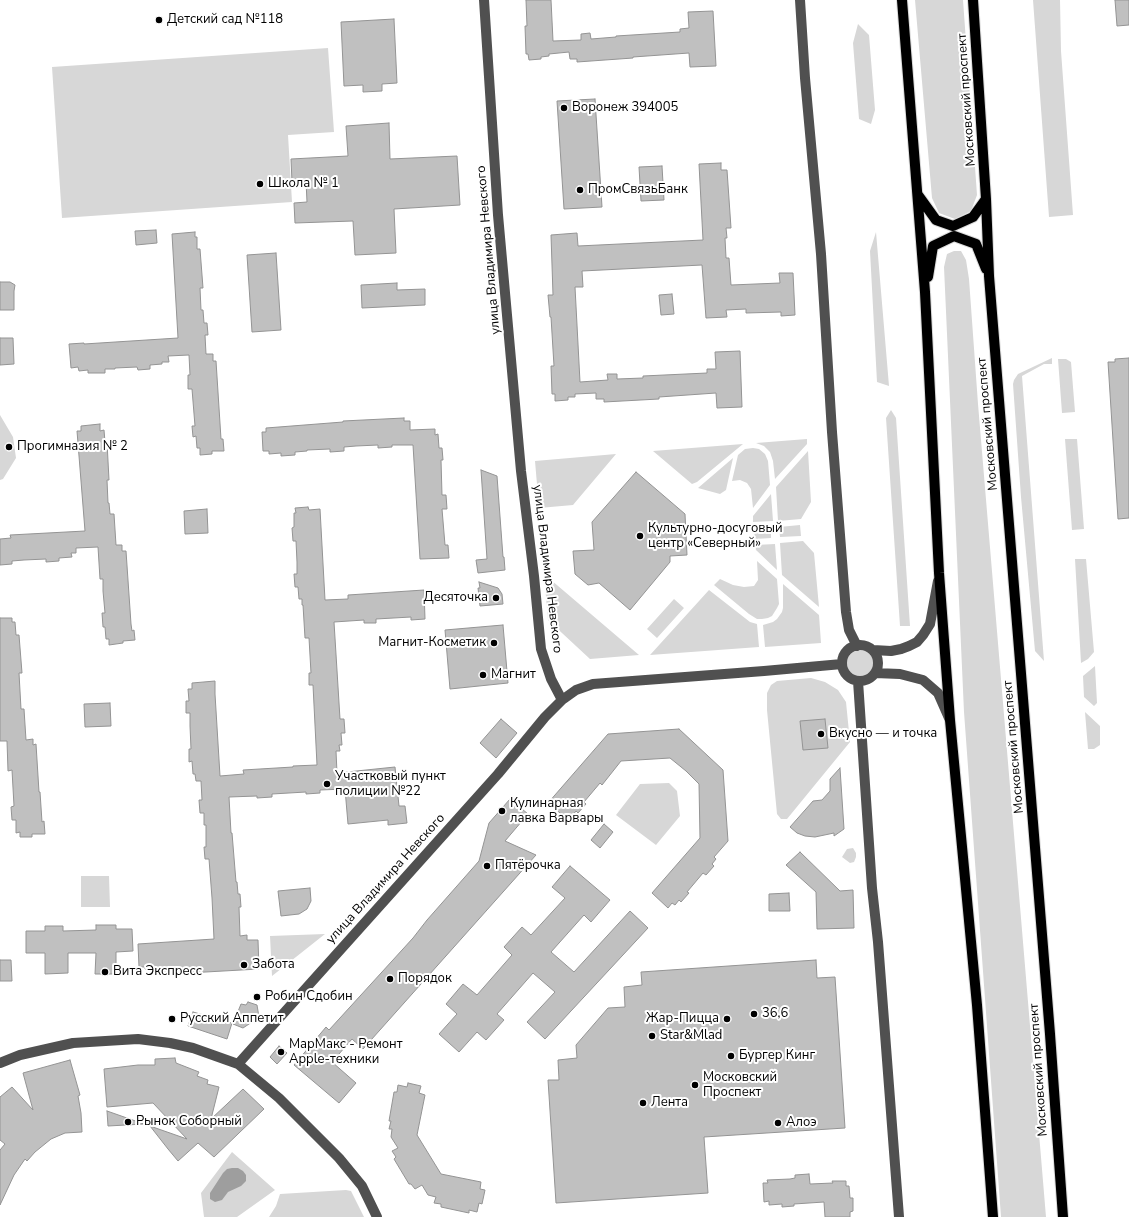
<!DOCTYPE html>
<html>
<head>
<meta charset="utf-8">
<style>
  body { margin:0 }
  canvas { display:block; background:#fff }
</style>
</head>
<body>
<canvas width="1129" height="1217"></canvas>
<script>
const ctx = document.querySelector('canvas').getContext('2d');
ctx.lineJoin = 'round';
function fill(path, color) {
  ctx.fillStyle = color;
  ctx.fill(path, 'evenodd');
}
function poly(rows) {
  const path = new Path2D();
  for (const r of rows) {
    if (r.length === 3) {
      path.moveTo(r[0] + r[2], r[1]);
      path.arc(r[0], r[1], r[2], 0, 2 * Math.PI);
      continue;
    }
    path.moveTo(r[0], r[1]);
    for (let i = 2; i < r.length; i += 2) path.lineTo(r[i], r[i + 1]);
  }
  return path;
}
function stroke(path, color, width, dash) {
  ctx.strokeStyle = color;
  ctx.lineWidth = width;
  ctx.lineCap = dash ? 'butt' : 'round';
  ctx.setLineDash(dash || []);
  ctx.stroke(path);
}
function drawText(font, color, halo, rows, align = 'center') {
  ctx.font = font + ' "Nunito Sans",sans-serif';
  ctx.lineWidth = 4;
  ctx.setLineDash([]);
  ctx.textBaseline = 'middle';
  ctx.strokeStyle = halo;
  ctx.fillStyle = color;
  for (const [text, x, y, turn = 0] of rows) {
    ctx.save();
    ctx.translate(x, y);
    ctx.rotate((+turn || 0) * Math.PI / 180);
    ctx.textAlign = isNaN(turn) ? turn : align;
    if (halo) ctx.strokeText(text, 0, 0);
    ctx.fillText(text, 0, 0);
    ctx.restore();
  }
}
const green = poly([
  [915,0,963,0,977,195,971,211,955,219,939,213,932,198],
  [1033,0,1060,0,1061,51,1073,215,1049,217],
  [858,24,869,35,875,110,871,124,859,119,853,43],
  [328,48,334,132,288,135,292,202,62,218,52,67],
  [876,232,889,386,877,382,870,251],
  [954,251,961,251,966,260,969,279,978,404,1046,1217,1001,1217,964,712,944,267,947,254],
  [1052,358,1052,364,1044,364,1022,376,1044,661,1035,651,1021,497,1013,384,1014,380,1018,374],
  [1058,359,1066,359,1071,362,1075,412,1062,413],
  [891,410,896,418,910,626,900,626,886,418],
  [0,415,13,437,16,458,3,479,0,480],
  [807,439,807,444,775,479,773,461,770,452,764,446,756,443],
  [1065,439,1077,439,1084,529,1072,530],
  [743,444,697,482,692,484,653,451],
  [753,448,759,449,765,454,768,461,770,485,753,508,751,489,747,483,740,480,732,481,738,455,745,449],
  [808,451,811,502,801,519,778,521,776,487],
  [616,454,573,505,539,508,535,461],
  [733,458,726,490,720,494,698,488],
  [771,494,773,521,753,522,753,516],
  [800,525,801,536,780,537,779,527],
  [771,529,771,538,755,539,754,530],
  [803,541,814,553,819,607,782,575,780,543],
  [775,544,777,570,756,550,755,545],
  [1075,559,1086,559,1094,652,1088,659,1081,663],
  [757,561,777,579,779,604,777,608,772,616,768,618,762,619,757,619,749,614,714,585,720,579,733,585,744,587,754,586,758,580],
  [544,574,639,655,590,659,548,620],
  [783,584,819,615,821,643,765,647,763,625,773,622,777,619,782,612,783,608],
  [709,590,750,622,757,624,759,647,650,655],
  [674,599,684,608,657,638,647,629],
  [860,663,13],
  [1095,666,1097,703,1094,706,1084,697,1083,676],
  [811,678,825,682,838,690,846,702,850,742,787,819,781,819,777,814,767,710,767,693,771,685,777,681],
  [1085,712,1100,726,1100,745,1094,749,1088,749],
  [669,783,677,791,680,816,656,845,616,815,640,784],
  [853,848,856,853,856,857,854,862,850,863,842,857,847,849],
  [81,876,109,876,110,907,81,907],
  [325,934,272,976,270,936],
  [232,1152,275,1190,237,1217,204,1217,201,1193],
  [346,1190,351,1191,364,1217,269,1217,276,1206,280,1194]
]);
const water = poly([
  [232,1168,238,1168,243,1171,246,1175,246,1181,241,1186,228,1192,222,1200,215,1202,210,1199,210,1193,223,1173,227,1169]
]);
const building = poly([
  [526,0,551,0,553,41,581,40,581,34,590,33,591,39,616,37,616,36,680,32,680,29,689,28,688,12,713,11,716,66,690,67,689,53,633,57,633,58,577,62,577,59,570,59,569,52,549,54,549,56,541,57,541,59,529,60,528,54,526,54,525,26,527,26,526,0],
  [1115,0,1129,0,1129,25,1117,26,1115,0],
  [394,19,397,83,382,84,382,91,363,92,363,85,344,86,341,22,394,19],
  [595,99,602,207,564,209,557,101,595,99],
  [389,123,390,159,457,156,460,205,394,209,396,253,355,255,353,221,295,223,294,203,307,202,306,181,292,182,291,159,348,156,346,126,389,123],
  [721,163,721,170,727,170,731,228,726,228,727,238,725,238,726,258,729,258,731,285,780,283,779,273,793,273,795,315,781,316,781,312,746,313,746,309,726,310,727,317,706,318,702,265,582,271,583,287,575,287,580,382,608,380,607,374,617,374,617,379,643,378,643,376,707,373,707,369,716,369,715,352,740,351,742,407,717,408,716,393,659,397,659,399,604,402,604,399,596,399,596,393,575,394,575,397,568,397,568,400,555,401,555,394,552,394,551,366,554,366,551,317,550,317,548,295,553,295,551,235,577,233,578,246,703,240,699,164,721,163],
  [662,166,664,200,641,201,639,167,662,166],
  [156,230,157,243,136,245,135,231,156,230],
  [195,232,195,237,197,237,197,249,200,249,203,288,200,288,201,310,203,310,204,323,207,323,208,335,205,335,206,354,213,354,213,361,216,361,221,439,223,439,224,451,212,451,212,454,200,455,200,448,197,448,196,436,193,437,192,426,195,426,192,389,188,389,188,375,190,375,189,355,168,356,169,362,162,362,162,364,150,365,150,369,138,370,137,367,115,368,115,369,105,369,105,373,88,373,88,370,79,371,78,367,71,368,69,344,84,343,84,344,178,338,172,234,195,232],
  [276,253,281,330,252,332,247,255,276,253],
  [0,282,10,282,15,285,14,291,14,310,0,310,0,282],
  [397,283,397,290,425,289,425,305,362,308,361,285,397,283],
  [672,294,674,314,661,315,659,295,672,294],
  [0,338,13,338,14,364,0,365,0,338],
  [1129,358,1129,518,1118,519,1108,362,1115,362,1115,359,1129,358],
  [404,418,404,421,410,421,410,430,435,429,435,435,438,434,439,448,442,448,443,460,441,460,442,495,446,495,447,509,442,509,445,545,448,545,449,558,420,559,413,445,392,445,392,447,378,448,378,445,356,446,344,447,344,451,330,452,330,449,307,450,307,451,295,452,295,455,281,456,281,453,269,454,269,451,263,451,262,432,266,432,266,428,343,422,343,421,404,418],
  [100,424,100,431,104,430,105,442,107,442,109,480,107,480,108,503,109,503,110,514,114,514,116,545,122,545,122,551,126,551,131,624,132,631,134,630,135,640,123,641,123,643,109,645,109,639,106,639,105,627,103,627,102,613,105,613,103,591,103,579,100,579,98,547,76,548,76,553,71,553,72,557,59,558,59,561,46,562,46,559,24,560,12,561,12,564,0,565,0,539,11,538,10,535,85,531,77,431,81,431,81,426,100,424],
  [481,470,497,476,503,557,504,557,505,570,478,573,476,560,487,559,481,470],
  [636,472,685,514,687,555,670,556,670,562,630,610,599,583,588,585,575,574,573,551,594,550,592,522,636,472],
  [308,507,309,510,320,509,325,600,348,599,348,595,424,590,425,619,411,620,411,617,376,619,376,623,364,623,364,620,334,622,340,719,344,719,345,733,341,733,342,745,339,745,340,751,336,751,337,773,395,767,399,806,405,806,407,823,388,825,388,820,348,824,345,789,320,790,320,793,306,794,306,792,272,794,272,797,257,798,257,796,229,797,231,833,232,833,236,882,237,882,238,894,240,894,241,907,239,907,240,936,247,935,247,940,258,940,259,969,170,974,170,971,158,971,158,969,145,969,145,967,139,967,138,944,214,939,212,898,209,859,205,859,204,847,206,847,206,825,204,825,204,813,200,813,199,800,202,800,201,781,196,781,195,774,193,774,192,761,189,762,189,749,191,749,190,726,190,713,186,713,186,701,189,701,188,689,192,689,192,683,215,681,215,694,220,776,244,774,243,770,293,767,293,766,317,765,313,685,309,685,309,673,311,673,309,638,305,638,303,605,302,605,302,599,299,599,298,587,295,587,294,574,297,574,297,562,296,541,293,541,292,528,294,527,294,513,296,513,295,508,308,507],
  [207,509,208,533,185,534,184,511,207,509],
  [479,582,498,588,502,594,503,604,480,606,478,588,480,588,479,582],
  [0,618,12,618,12,622,15,622,16,635,19,635,22,673,19,673,21,709,24,709,26,740,33,739,33,745,36,744,39,792,40,792,42,822,44,821,45,834,32,834,32,837,20,837,20,832,16,833,16,820,12,820,11,807,14,806,12,770,8,771,7,741,0,741,0,618],
  [503,625,508,683,450,689,445,630,503,625],
  [110,703,111,726,85,727,84,704,110,703],
  [501,719,517,733,496,758,480,743,501,719],
  [825,719,828,748,803,750,800,721,825,719],
  [679,729,723,770,728,841,714,857,716,859,712,864,714,866,706,875,703,873,687,892,689,893,681,902,679,900,675,905,672,903,668,908,652,893,700,838,699,784,686,771,670,758,621,761,602,785,600,783,584,802,586,804,578,813,576,811,572,816,569,814,566,818,548,803,608,734,679,729],
  [840,768,844,829,834,836,834,833,815,837,805,836,797,833,790,827,813,801,822,800,830,791,830,779,840,768],
  [510,799,528,814,505,841,536,855,363,1049,352,1039,332,1062,356,1083,339,1103,294,1065,326,1027,329,1030,413,938,427,920,479,861,489,823,510,799],
  [604,824,613,832,600,848,591,840,604,824],
  [800,852,840,891,853,890,854,928,817,929,816,892,786,865,800,852],
  [570,866,610,900,591,922,584,915,551,952,574,972,630,911,648,928,545,1039,527,1022,555,992,533,973,497,1014,504,1020,486,1040,477,1032,459,1052,439,1034,457,1014,446,1004,463,984,477,995,512,955,504,947,522,927,531,935,565,898,552,887,570,866],
  [310,888,311,901,307,909,299,914,281,916,278,891,310,888],
  [789,893,790,911,769,911,769,894,789,893],
  [96,925,116,925,116,929,132,929,133,951,116,952,116,974,95,974,96,953,68,953,68,973,45,974,45,953,26,953,26,931,45,931,45,926,63,926,63,931,96,930,96,925],
  [0,960,11,960,12,981,0,981,0,960],
  [816,960,817,978,835,977,845,1128,704,1137,708,1193,556,1203,548,1080,559,1080,558,1060,577,1058,576,1045,608,1008,625,1007,624,987,642,985,641,972,816,960],
  [248,1002,257,1005,259,1017,256,1023,252,1022,243,1028,233,1024,241,1004,246,1005,248,1002],
  [193,1012,232,1023,227,1039,188,1026,193,1012],
  [279,1046,287,1053,277,1064,270,1057,279,1046],
  [175,1058,176,1063,199,1072,197,1076,208,1080,207,1084,219,1087,211,1119,243,1089,264,1109,214,1157,198,1143,178,1161,168,1149,150,1126,187,1139,153,1103,107,1107,104,1069,138,1065,155,1065,155,1059,175,1058],
  [70,1060,80,1095,78,1096,81,1113,82,1132,65,1133,51,1139,35,1152,27,1161,25,1159,14,1175,0,1205,0,1150,5,1144,0,1140,0,1097,12,1087,33,1110,23,1073,70,1060],
  [408,1083,421,1086,419,1093,425,1095,417,1135,441,1174,481,1182,480,1189,485,1190,482,1204,479,1203,477,1212,469,1210,469,1213,441,1207,441,1204,434,1203,436,1197,428,1195,422,1185,415,1189,411,1184,409,1184,394,1159,396,1157,392,1151,398,1148,391,1137,392,1129,389,1129,391,1121,389,1121,394,1092,397,1092,398,1085,407,1087,408,1083],
  [107,1111,144,1124,108,1126,107,1111],
  [809,1174,810,1184,833,1183,832,1181,846,1181,846,1186,849,1186,850,1198,853,1198,853,1211,850,1212,850,1217,825,1217,824,1202,794,1204,794,1206,782,1207,782,1204,769,1205,769,1201,764,1202,763,1183,768,1183,767,1180,790,1179,795,1178,795,1175,809,1174]
]);
const minor = poly([
  [484,0,498,215,521,471,534,576,541,649,551,679,562,700],
  [800,0,805,78,821,254,832,432,846,612,849,630,857,646],
  [860,663,18],
  [873,650,891,651,901,649,909,646,917,642,923,635,930,624,938,581],
  [875,673,900,674,923,680,938,693,949,718],
  [858,681,872,888,878,942,899,1217],
  [0,1063,20,1055,73,1043,138,1039,170,1043,193,1048,238,1064,279,1098,339,1158,362,1186,377,1217],
  [238,1064,498,774,545,717,562,700,576,690,593,684,764,671,842,664]
]);
const major = poly([
  [902,0,925,292,939,573,950,720,977,1005,993,1217],
  [973,0,986,199,989,276,1050,1034,1063,1217],
  [918,195,936,220,953,226,973,217,986,199],
  [928,277,933,246,954,236,976,244,986,269]
]);
const markers = [
  [159,20,4,"#000"],
  [564,108,4,"#000"],
  [260,184,4,"#000"],
  [580,190,4,"#000"],
  [9,447,4,"#000"],
  [640,536,4,"#000"],
  [496,598,4,"#000"],
  [494,643,4,"#000"],
  [483,675,4,"#000"],
  [821,734,4,"#000"],
  [327,784,4,"#000"],
  [502,811,4,"#000"],
  [487,866,4,"#000"],
  [244,965,4,"#000"],
  [105,972,4,"#000"],
  [390,979,4,"#000"],
  [257,997,4,"#000"],
  [754,1014,4,"#000"],
  [172,1019,4,"#000"],
  [727,1019,4,"#000"],
  [652,1036,4,"#000"],
  [281,1052,4,"#000"],
  [731,1056,4,"#000"],
  [695,1085,4,"#000"],
  [643,1103,4,"#000"],
  [128,1122,4,"#000"],
  [778,1123,4,"#000"]
];
const poiNames = [
  ["Детский сад №118",167,20],
  ["Воронеж 394005",572,108],
  ["Школа № 1",268,184],
  ["ПромСвязьБанк",588,190],
  ["Прогимназия № 2",17,447],
  ["Культурно-досуговый",648,529],
  ["центр «Северный»",648,544],
  ["Десяточка",488,598,"right"],
  ["Магнит-Косметик",486,643,"right"],
  ["Магнит",491,675],
  ["Вкусно — и точка",829,734],
  ["Участковый пункт",335,777],
  ["полиции №22",335,792],
  ["Кулинарная",510,804],
  ["лавка Варвары",510,819],
  ["Пятёрочка",495,866],
  ["Забота",252,965],
  ["Вита Экспресс",113,972],
  ["Порядок",398,979],
  ["Робин Сдобин",265,997],
  ["36,6",762,1014],
  ["Русский Аппетит",180,1019],
  ["Жар-Пицца",719,1019,"right"],
  ["Star&Mlad",660,1036],
  ["МарМакс - Ремонт",289,1045],
  ["Apple-техники",289,1060],
  ["Бургер Кинг",739,1056],
  ["Московский",703,1078],
  ["Проспект",703,1093],
  ["Лента",651,1103],
  ["Рынок Соборный",136,1122],
  ["Алоэ",786,1123]
];
const streetNames = [
  ["Московский проспект",967,100,-94],
  ["улица Владимира Невского",489,250,-95],
  ["Московский проспект",988,424,-95],
  ["улица Владимира Невского",547,569,83],
  ["Московский проспект",1014,747,-95],
  ["улица Владимира Невского",386,879,-48],
  ["Московский проспект",1039,1070,-94]
];
fill(green, '#d7d7d7');
fill(water, '#9e9e9e');
fill(building, '#c0c0c0');
stroke(building, '#949494', 1);
stroke(major, '#dbdbdb', 12);
stroke(minor, '#505050', 10);
stroke(major, '#000', 10);
for (const [x, y, r, color] of markers) {
  const dot = new Path2D();
  dot.arc(x, y, r, 0, 2 * Math.PI);
  ctx.fillStyle = color;
  ctx.fill(dot);
  stroke(dot, '#fff', 1.5);
}
drawText('13px', '#000', '#fff', poiNames, 'left');
drawText('13px', '#000', '#fff', streetNames);
</script>
</body>
</html>
